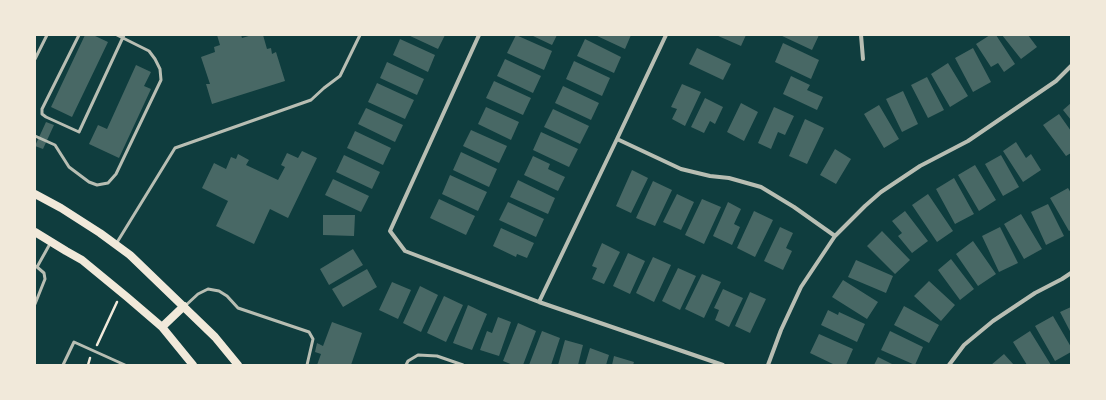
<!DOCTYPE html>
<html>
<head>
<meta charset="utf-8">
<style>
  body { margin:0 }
  #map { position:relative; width:1106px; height:400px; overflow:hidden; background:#0f3d3e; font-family:Ubuntu,sans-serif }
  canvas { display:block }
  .frame { position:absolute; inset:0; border:36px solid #f1e9da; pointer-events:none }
</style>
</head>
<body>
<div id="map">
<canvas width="1106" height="400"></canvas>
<div class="frame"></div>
</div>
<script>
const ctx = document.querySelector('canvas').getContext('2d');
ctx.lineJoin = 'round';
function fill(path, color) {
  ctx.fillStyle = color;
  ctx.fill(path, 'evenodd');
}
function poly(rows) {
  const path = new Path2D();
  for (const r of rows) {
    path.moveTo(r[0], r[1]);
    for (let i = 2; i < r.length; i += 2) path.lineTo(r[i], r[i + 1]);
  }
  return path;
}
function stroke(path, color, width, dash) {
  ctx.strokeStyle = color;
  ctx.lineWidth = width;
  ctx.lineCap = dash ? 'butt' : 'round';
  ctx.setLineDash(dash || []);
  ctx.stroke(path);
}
const building = poly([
  [85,35,93,35,108,42,72,117,51,107],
  [217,35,241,35,242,38,252,35,263,35,267,49,271,48,272,54,276,52,285,81,212,104,206,84,210,84,201,57,215,52,214,47,220,45],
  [408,35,445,35,438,49],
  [516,35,552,51,544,70,507,53],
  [531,35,557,35,552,45],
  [595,35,631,35,625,49],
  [716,35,746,35,741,46],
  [780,35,819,35,812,50],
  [990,35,996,35,1015,64,1004,72,998,63,991,67,976,44],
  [1002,35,1028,35,1037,47,1021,59],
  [400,39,435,55,428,72,393,55],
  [585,39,621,57,614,73,577,56],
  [783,43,819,60,811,79,775,62],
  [697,48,731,64,723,80,689,64],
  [973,48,991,82,973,92,955,58],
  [505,59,541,76,533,93,497,76],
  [574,61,610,78,602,96,566,79],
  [387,62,424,79,417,95,380,78],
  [948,63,968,96,950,107,931,74],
  [136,65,151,72,144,86,151,89,119,158,89,144,98,125,107,129],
  [791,76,810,85,807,90,823,97,817,110,783,94],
  [927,77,944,110,928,118,911,85],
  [494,81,531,98,523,115,486,98],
  [377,83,414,100,405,119,368,102],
  [682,84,701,92,685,126,672,119,677,109,671,107],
  [563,86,599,103,591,120,555,103],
  [903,91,918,124,902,132,886,99],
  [705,98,723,107,715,124,710,121,704,133,691,127],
  [741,103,758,112,744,141,727,132],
  [1071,103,1071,120,1063,110],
  [879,105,899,139,884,148,864,114],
  [486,107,519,122,511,140,478,124],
  [774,107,794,116,785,135,778,132,771,149,758,143],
  [366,108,403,125,395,142,358,124],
  [553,109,589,126,580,144,544,127],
  [1059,114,1071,131,1071,153,1066,156,1043,125],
  [805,119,824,128,807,164,789,156],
  [46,122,54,125,43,149,35,146],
  [471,130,507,146,499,163,463,146],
  [355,131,391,148,383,165,347,148],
  [541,132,578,149,569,167,533,150],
  [1016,142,1026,158,1031,154,1041,170,1023,182,1003,151],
  [835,149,851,159,836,184,820,175],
  [302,151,317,158,288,218,270,209,254,244,216,226,228,201,202,188,214,163,226,169,231,157,236,159,238,154,249,160,246,165,278,180,285,167,281,165,287,153,298,158],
  [461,152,497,169,489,187,453,170],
  [344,155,380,172,372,189,336,172],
  [1001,155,1019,187,1003,196,985,164],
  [533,156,550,164,548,169,565,177,558,191,524,175],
  [975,165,996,200,979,211,958,175],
  [632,170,648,178,631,213,616,206],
  [450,175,487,192,478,211,442,194],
  [954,178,974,214,955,224,936,189],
  [333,179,369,196,361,212,325,195],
  [518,180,555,198,548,214,510,197],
  [653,181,672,190,655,226,636,218],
  [1068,188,1071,193,1071,230,1069,231,1050,198],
  [677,194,694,202,681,230,663,222],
  [928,194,953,231,937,242,912,205],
  [439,199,475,216,466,235,430,218],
  [702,199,721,207,704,244,685,235],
  [508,202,544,219,536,237,499,220],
  [728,202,741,209,734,224,740,227,732,245,713,236],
  [1048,204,1064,236,1046,245,1031,212],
  [754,211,773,220,755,257,737,248],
  [905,211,928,241,912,253,898,236,902,233,892,221],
  [1021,214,1042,249,1024,259,1004,224],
  [323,215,355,215,354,236,323,235],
  [780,227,793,233,786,248,792,251,783,270,764,261],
  [1000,227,1018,263,999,272,982,236],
  [501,228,534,243,527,258,517,254,516,257,493,246],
  [882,231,910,260,895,274,867,246],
  [973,241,996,274,978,286,956,254],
  [602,243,620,252,604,284,592,279,597,268,592,266],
  [353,249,363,265,329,285,320,269],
  [628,253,645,261,630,294,613,286],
  [653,257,671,265,654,302,636,293],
  [951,259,974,289,960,300,938,270],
  [856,260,893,276,886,293,848,277],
  [678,268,696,276,680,310,662,301],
  [367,269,377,287,343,307,332,289],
  [702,274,721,282,704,318,685,309],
  [843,280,878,302,867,319,832,297],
  [929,281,955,305,941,321,914,296],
  [392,282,411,290,398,319,379,310],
  [420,286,438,295,421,332,403,323],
  [723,289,743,298,729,327,715,320,719,310,714,308],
  [750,292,766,299,750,333,735,326],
  [444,296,463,305,446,342,427,333],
  [468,305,487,314,472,350,453,343],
  [904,306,939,325,929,343,894,325],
  [1071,307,1071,333,1060,312],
  [828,310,838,315,839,312,865,324,857,342,821,325],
  [1053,316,1071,347,1071,352,1055,361,1035,326],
  [498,317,511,322,499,356,480,350,487,331,492,333],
  [332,322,362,333,351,365,317,365,321,354,315,352,317,343,323,346],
  [518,323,536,331,523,365,513,365,503,361],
  [542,331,560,338,551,365,529,365],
  [890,331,923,347,915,365,881,350],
  [1030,331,1051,365,1027,365,1013,342],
  [819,334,853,349,846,365,835,365,810,353],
  [565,340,583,345,578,365,558,365],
  [590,348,609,355,606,365,585,365],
  [1004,354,1014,365,991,365],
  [614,356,634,362,633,365,612,365],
  [878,357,894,365,874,365]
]);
const path = poly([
  [97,345,117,302],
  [88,365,90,358]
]);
const service = poly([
  [79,35,42,109,42,114,46,117,79,132,124,35],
  [35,59,47,35],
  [35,136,55,145,69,167,89,182,97,185,108,183,116,174,161,80,160,69,155,59,149,51,117,35],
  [116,244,175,148,311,100,324,88,340,76,360,35],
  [35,266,37,267,51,242],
  [35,304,45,279,44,273,37,267],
  [185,306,198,294,208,289,219,291,227,296,238,308,309,332,313,339,307,365],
  [63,365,74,342,125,365],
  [406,365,408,361,418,355,437,356,463,365]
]);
const minor = poly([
  [479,35,390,231,405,251,539,302,723,365],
  [861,35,863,59],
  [617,139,681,169,710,176,729,178,761,187,794,207,835,236],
  [539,302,617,139,666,35],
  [768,365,781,330,801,287,835,236,865,206,881,192,920,166,968,141,1056,81,1071,66],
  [949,365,964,345,993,321,1035,293,1062,279,1071,273]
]);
const secondary = poly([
  [35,194,61,208,100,233,130,255,215,337,238,365],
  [35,232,66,251,82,260,127,297,162,327,193,365],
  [162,327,184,306]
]);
fill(building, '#486865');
stroke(path, '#f1e9da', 2.5);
stroke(service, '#b8beb3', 3);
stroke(minor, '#b8beb3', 4);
stroke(secondary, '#f1e9da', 8);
</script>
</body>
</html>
